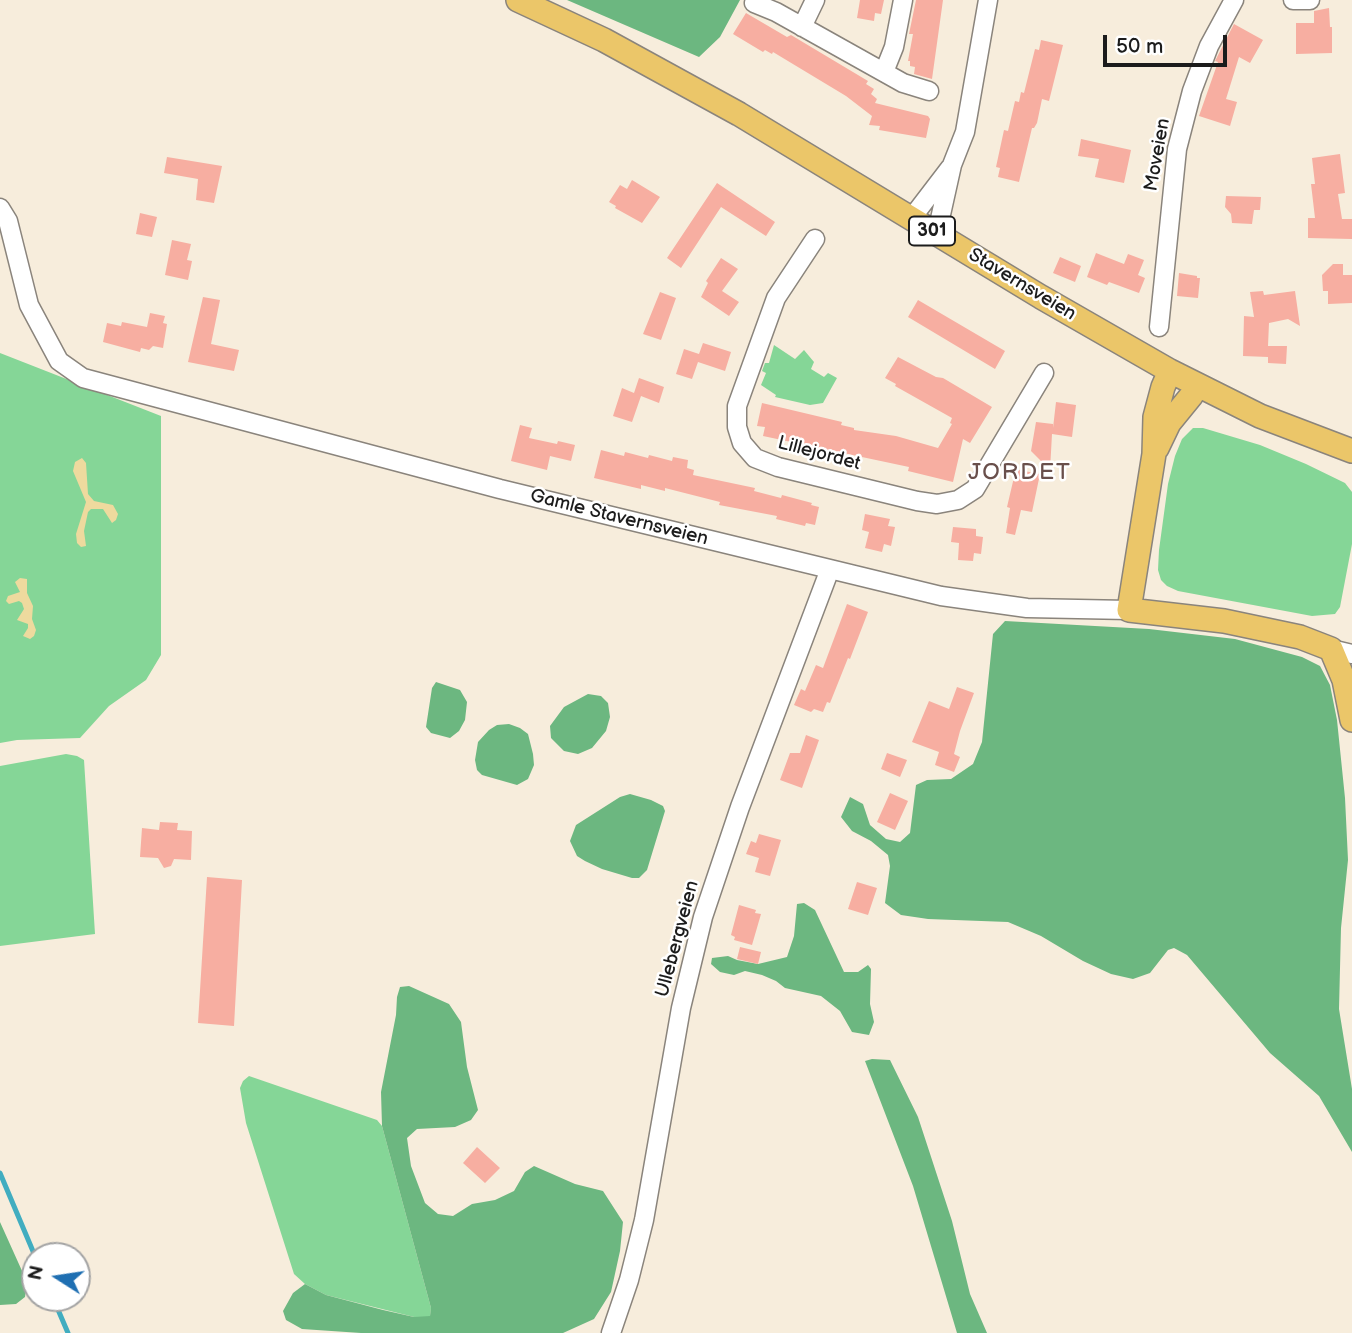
<!DOCTYPE html>
<html>
<head>
<meta charset="utf-8">
<style>
  body { margin:0 }
  #map { position:relative; width:1352px; height:1333px; overflow:hidden; background:#f7eddc; font-family:"Balsamiq Sans",sans-serif }
  canvas { display:block }
  .north { position:absolute; left:21px; top:1242px; width:70px; height:70px; box-sizing:border-box; background:#fff; border:2px solid #a4a4a4; border-radius:50%; rotate:282deg; font-size:19px; font-weight:700; line-height:28px; text-align:center; color:#1c1c1c }
  .north::after { content:''; display:block; margin:auto; width:24px; height:32px; background:#1f6fb2; clip-path:polygon(50% 0,100% 100%,50% 72%,0 100%) }
  .scale { position:absolute; left:1103px; top:35px; width:124px; height:32px; box-sizing:border-box; border:4px solid #1c1c1c; border-top:0; padding-left:9px; font-size:21px; line-height:24px; white-space:nowrap; color:#1c1c1c; -webkit-text-stroke:5px #fff; paint-order:stroke }
</style>
</head>
<body>
<div id="map">
<canvas width="1352" height="1333"></canvas>
<div class="north">N</div>
<div class="scale">50 m</div>
</div>
<script>
const ctx = document.querySelector('canvas').getContext('2d');
ctx.lineJoin = 'round';
function fill(path, color) {
  ctx.fillStyle = color;
  ctx.fill(path, 'evenodd');
}
function poly(rows) {
  const path = new Path2D();
  for (const r of rows) {
    path.moveTo(r[0], r[1]);
    for (let i = 2; i < r.length; i += 2) path.lineTo(r[i], r[i + 1]);
  }
  return path;
}
function stroke(path, color, width, dash) {
  ctx.strokeStyle = color;
  ctx.lineWidth = width;
  ctx.lineCap = dash ? 'butt' : 'round';
  ctx.setLineDash(dash || []);
  ctx.stroke(path);
}
function drawText(font, color, halo, rows, align = 'center') {
  ctx.font = font + ' "Balsamiq Sans",sans-serif';
  ctx.lineWidth = 5;
  ctx.setLineDash([]);
  ctx.textBaseline = 'middle';
  ctx.strokeStyle = halo;
  ctx.fillStyle = color;
  for (const [text, x, y, turn = 0] of rows) {
    ctx.save();
    ctx.translate(x, y);
    ctx.rotate((+turn || 0) * Math.PI / 180);
    ctx.textAlign = isNaN(turn) ? turn : align;
    if (halo) ctx.strokeText(text, 0, 0);
    ctx.fillText(text, 0, 0);
    ctx.restore();
  }
}
const green = poly([
  [774,345,795,359,804,350,814,362,811,369,824,377,828,373,837,378,823,403,810,405,775,397,776,395,761,385,766,373,762,371,765,363,769,363],
  [0,353,161,416,161,655,146,680,109,706,80,738,17,740,0,743],
  [1193,428,1203,428,1260,445,1306,464,1345,483,1352,492,1352,544,1340,607,1335,614,1312,616,1178,591,1167,586,1161,580,1158,570,1159,550,1168,484,1175,456,1182,439],
  [66,754,77,756,84,760,95,934,0,946,0,766],
  [249,1076,377,1120,382,1126,431,1308,430,1317,414,1317,326,1295,305,1284,294,1274,246,1123,240,1088,243,1081]
]);
const forest = poly([
  [567,0,740,0,720,37,699,57],
  [1005,621,1149,629,1235,639,1302,657,1320,666,1330,685,1337,720,1345,798,1348,860,1341,928,1339,1009,1352,1089,1352,1152,1319,1096,1270,1053,1187,955,1174,948,1168,950,1150,973,1133,979,1111,974,1083,961,1041,936,1008,922,928,919,901,915,885,903,890,866,888,855,871,841,852,831,841,817,850,797,863,804,870,825,886,839,900,842,910,833,916,785,927,780,951,779,973,764,982,742,993,634],
  [436,682,460,690,467,702,465,720,459,731,450,738,431,733,426,727,432,688],
  [588,694,601,696,608,703,610,717,606,731,592,748,578,754,564,751,551,738,550,726,564,707],
  [509,724,520,728,528,734,533,754,534,765,528,779,517,785,482,775,477,770,475,760,478,742,489,730,497,725],
  [630,794,651,800,663,806,665,811,647,870,639,878,632,878,602,869,585,861,577,856,570,841,576,825,620,797],
  [804,903,815,910,844,972,858,972,868,965,871,969,870,1004,874,1022,869,1035,852,1032,840,1011,821,996,785,988,776,981,762,975,745,971,734,975,720,972,711,964,712,958,728,956,737,960,758,964,787,957,794,936,797,904],
  [409,986,449,1004,461,1022,467,1067,478,1110,471,1120,455,1127,417,1129,407,1138,411,1166,425,1203,438,1214,453,1216,472,1204,495,1200,514,1191,525,1172,534,1166,575,1184,603,1191,623,1222,620,1251,611,1292,594,1319,563,1333,361,1333,302,1329,286,1320,283,1311,293,1293,305,1284,326,1295,383,1310,414,1317,430,1316,431,1308,382,1126,381,1092,396,1015,397,997,400,987],
  [872,1059,890,1060,918,1117,952,1221,970,1294,987,1333,957,1333,913,1186,865,1061],
  [0,1222,27,1282,25,1297,16,1304,0,1305]
]);
const sand = poly([
  [82,458,86,463,88,494,94,501,113,505,118,514,116,520,112,523,103,509,91,509,88,512,84,531,86,546,81,547,77,543,76,534,86,502,73,471,75,462],
  [20,578,27,579,27,593,33,606,32,619,36,630,34,636,30,639,23,636,28,628,28,624,17,620,24,609,22,603,19,601,9,604,6,601,8,596,20,592,15,582]
]);
const stream = poly([
  [0,1173,35,1256],
  [53,1298,68,1333]
]);
const building = poly([
  [860,0,884,0,881,14,875,13,874,21,857,18],
  [916,0,943,0,932,79,914,74,915,67,910,66,910,61,908,61,913,34,909,34],
  [1329,8,1330,27,1332,27,1332,53,1296,54,1296,23,1314,23,1314,11],
  [746,13,787,37,791,35,868,81,866,84,874,89,871,94,877,99,875,103,928,116,930,119,926,138,879,130,880,126,869,125,872,116,846,96,773,52,772,54,765,50,763,52,733,34],
  [1234,24,1263,40,1250,63,1239,57,1226,99,1237,102,1230,126,1199,116,1218,62,1215,61],
  [1041,40,1063,45,1049,101,1042,99,1037,123,1034,128,1032,128,1019,182,998,177,1000,168,996,167,1004,130,1008,131,1015,101,1019,102,1021,92,1024,93,1035,49,1039,50],
  [1081,139,1131,150,1124,183,1095,177,1099,159,1078,156],
  [1340,154,1345,193,1338,194,1342,219,1352,219,1352,239,1308,238,1308,218,1315,218,1311,184,1315,184,1312,158],
  [167,157,222,166,214,203,196,200,198,179,164,173],
  [632,180,660,197,642,223,615,208,616,206,609,202,620,185,627,189],
  [717,183,775,222,766,236,721,207,681,268,667,258],
  [1226,196,1261,197,1260,210,1254,210,1252,224,1232,223,1231,214,1225,207],
  [140,213,157,217,152,237,136,234],
  [172,240,191,244,187,260,192,261,188,280,165,275],
  [1096,253,1124,264,1128,254,1144,260,1138,275,1145,278,1139,293,1109,282,1107,285,1087,277],
  [1060,257,1081,266,1075,282,1053,273],
  [721,258,738,269,722,291,739,302,729,316,701,297,708,283,706,281],
  [1333,264,1343,264,1343,275,1352,275,1352,303,1328,304,1328,291,1323,291,1322,275],
  [1179,273,1197,276,1197,278,1200,278,1198,298,1177,296],
  [1263,291,1264,295,1295,291,1300,326,1288,319,1269,323,1268,346,1287,346,1286,364,1268,363,1268,357,1243,356,1244,316,1254,317,1250,292],
  [660,292,676,298,661,340,643,334],
  [203,297,220,300,211,344,239,350,234,371,188,362],
  [918,300,1005,351,995,369,908,317],
  [150,313,165,316,163,323,167,324,163,348,153,346,149,350,141,348,140,352,103,342,107,323,121,326,122,322,147,327],
  [703,343,731,352,725,371,698,362,692,379,676,374,684,349,699,354],
  [898,357,936,377,943,378,992,407,970,443,963,439,953,482,908,471,909,467,763,436,765,427,757,426,762,403,842,422,841,425,854,428,854,430,896,436,938,448,952,424,950,423,952,418,895,386,896,384,885,378],
  [639,378,664,387,659,403,641,396,632,422,613,416,622,388,634,393],
  [1056,402,1076,405,1072,437,1052,434,1050,470,1031,451,1036,422,1053,424,1053,428],
  [520,425,532,428,529,438,557,444,558,441,575,445,571,461,550,456,547,470,511,461],
  [601,450,624,456,625,452,648,458,649,455,672,461,673,457,688,460,687,468,694,470,693,475,755,488,754,491,781,498,782,495,812,503,811,505,819,507,815,525,806,523,805,526,776,519,777,516,719,505,720,502,665,488,665,491,641,485,641,489,594,478],
  [1019,470,1040,474,1032,512,1021,510,1015,535,1006,533,1010,508,1007,507,1015,473],
  [865,514,890,519,888,526,895,527,891,546,884,544,882,552,865,548,869,532,862,530],
  [953,527,976,529,976,536,983,537,981,554,974,553,973,561,958,560,959,543,951,542],
  [847,604,868,612,850,659,848,658,830,703,827,702,823,712,814,709,811,712,794,705,801,689,805,691,816,665,823,668],
  [957,687,974,693,960,731,954,754,960,757,954,772,935,765,939,752,912,742,929,701,949,709],
  [806,735,819,740,802,788,780,780,790,753,800,753],
  [887,753,907,760,900,777,881,769],
  [890,793,908,801,895,830,877,822],
  [160,822,178,823,177,830,192,831,191,860,174,859,171,866,164,868,158,858,140,857,142,828,159,830],
  [759,834,781,840,770,876,755,872,759,858,746,854,751,841,756,843],
  [207,877,242,880,234,1026,198,1023],
  [857,882,877,888,868,915,848,909],
  [739,905,756,910,755,913,761,914,752,945,734,940,735,937,731,935],
  [740,947,761,952,758,964,737,959],
  [477,1147,500,1168,485,1183,463,1163]
]);
const minor = poly([
  [1293,0,1310,0],
  [754,3,776,12,903,83,929,91],
  [802,27,815,0],
  [884,72,894,47,903,0],
  [0,208,8,221,29,305,59,361,83,378,500,489,941,596,1027,608,1129,610],
  [911,219,950,168],
  [933,232,940,219,952,165,965,132,988,0],
  [815,239,776,298,737,406,737,427,742,443,755,458,778,467,917,501,937,504,958,500,975,489,1044,373],
  [1159,327,1177,149,1192,91,1209,46,1234,0],
  [1331,649,1352,654],
  [611,1333,629,1280,644,1220,681,1008,703,917,740,807,830,569]
]);
const major = poly([
  [518,0,604,40,739,114,1041,297,1170,371,1260,416,1352,451],
  [1170,371,1163,387,1155,417,1154,454,1129,610,1224,621,1300,637,1331,649,1344,680,1352,720],
  [1157,448,1169,423,1191,396,1197,386]
]);
const shields = [
  [932,231,46]
];
const shieldNames = [
  ["301",932,231]
];
const streetNames = [
  ["Moveien",1158,155,-80],
  ["Stavernsveien",1022,285,31],
  ["Lillejordet",819,454,15],
  ["Gamle Stavernsveien",619,518,14],
  ["Ullebergveien",678,939,-75]
];
const quarterNames = [
  ["JORDET",1020,473]
];
fill(green, '#85d697');
fill(forest, '#6cb780');
fill(sand, '#eeda9e');
stroke(stream, '#41adc0', 5);
fill(building, '#f7aea1');
stroke(minor, '#8a847c', 21);
stroke(major, '#8a847c', 26);
stroke(minor, '#fff', 18);
stroke(major, '#ebc669', 23);
for (const [x, y, w] of shields) {
  const box = new Path2D();
  box.roundRect(x - w / 2, y - 14.5, w, 29, 5);
  ctx.fillStyle = '#fff';
  ctx.fill(box);
  stroke(box, '#1c1c1c', 2);
}
drawText('bold 18px', '#1c1c1c', null, shieldNames);
drawText('19px', '#1c1c1c', '#fff', streetNames);
ctx.letterSpacing = '2px';
drawText('23px', '#694f4b', '#fff', quarterNames);
ctx.letterSpacing = '0px';
</script>
</body>
</html>
